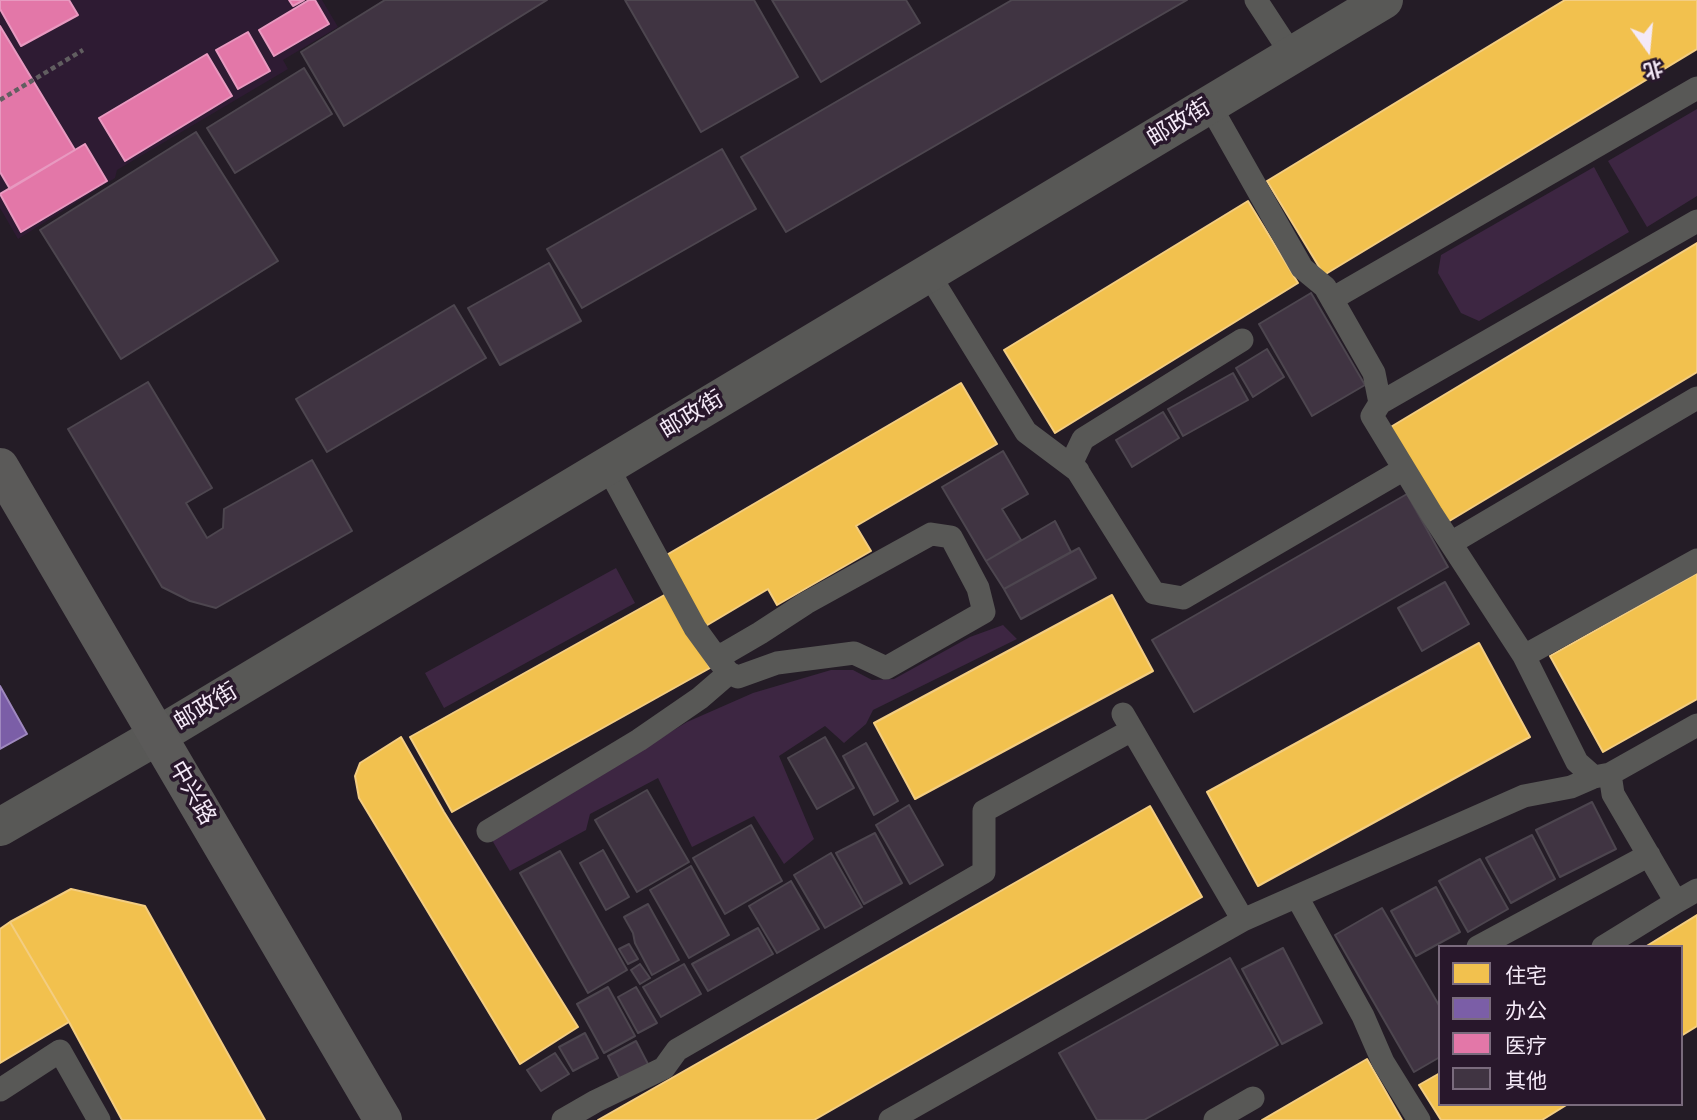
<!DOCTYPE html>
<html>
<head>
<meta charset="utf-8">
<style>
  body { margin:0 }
  #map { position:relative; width:1697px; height:1120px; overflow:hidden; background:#241c26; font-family:Rubik,"Noto Sans SC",sans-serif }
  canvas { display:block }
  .legend { position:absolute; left:1438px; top:945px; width:245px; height:161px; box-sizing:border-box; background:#28172b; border:2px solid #7a6b7d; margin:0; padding:9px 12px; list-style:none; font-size:21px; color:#f4e9f7 }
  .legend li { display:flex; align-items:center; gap:14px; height:35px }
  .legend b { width:35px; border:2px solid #7a6b7d }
  .north { position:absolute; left:1613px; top:14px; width:70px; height:70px; -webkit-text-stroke:5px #28172b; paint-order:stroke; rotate:165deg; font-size:19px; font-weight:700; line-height:28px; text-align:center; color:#f4e9f7 }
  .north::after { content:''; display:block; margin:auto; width:24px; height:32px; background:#f4e9f7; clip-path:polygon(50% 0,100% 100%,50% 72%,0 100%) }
</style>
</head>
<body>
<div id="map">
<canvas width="1697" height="1120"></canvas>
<ul class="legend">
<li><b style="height:19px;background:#f2c14e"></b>住宅</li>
<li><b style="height:19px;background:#7b5ea7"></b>办公</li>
<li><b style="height:19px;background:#e377a8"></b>医疗</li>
<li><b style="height:19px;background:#403442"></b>其他</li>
</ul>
<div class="north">北</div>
</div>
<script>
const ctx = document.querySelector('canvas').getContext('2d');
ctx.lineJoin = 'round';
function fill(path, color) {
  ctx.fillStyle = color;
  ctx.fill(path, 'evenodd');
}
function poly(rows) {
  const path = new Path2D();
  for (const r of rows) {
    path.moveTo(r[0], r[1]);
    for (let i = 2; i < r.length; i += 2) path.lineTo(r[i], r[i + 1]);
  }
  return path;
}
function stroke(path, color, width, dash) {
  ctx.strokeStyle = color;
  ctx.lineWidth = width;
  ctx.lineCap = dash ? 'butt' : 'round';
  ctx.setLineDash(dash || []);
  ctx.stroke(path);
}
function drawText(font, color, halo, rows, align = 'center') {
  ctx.font = font + ' Rubik,"Noto Sans SC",sans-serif';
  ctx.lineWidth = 7;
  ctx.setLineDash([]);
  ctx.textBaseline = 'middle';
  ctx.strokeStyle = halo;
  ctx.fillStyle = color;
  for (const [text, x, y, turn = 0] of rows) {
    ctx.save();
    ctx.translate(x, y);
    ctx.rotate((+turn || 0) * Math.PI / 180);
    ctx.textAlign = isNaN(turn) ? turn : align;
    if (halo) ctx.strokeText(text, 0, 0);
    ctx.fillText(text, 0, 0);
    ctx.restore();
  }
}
const built = poly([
  [0,0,322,0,338,27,283,60,288,69,117,170,115,178,18,239,0,208]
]);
const green = poly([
  [1697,109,1697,196,1647,227,1608,161],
  [1594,167,1629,232,1479,321,1461,313,1438,273,1441,255],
  [616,568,635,603,444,708,425,673],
  [1003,625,1017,639,873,710,866,724,844,743,825,726,779,756,814,839,784,864,754,816,692,847,658,778,590,814,586,830,510,871,492,840,687,722,753,693,831,670,853,670,872,680,894,679,970,637]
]);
const homes = poly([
  [1565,0,1697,0,1697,49,1324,275,1267,181,1565,0],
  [1248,201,1298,283,1055,433,1004,350,1248,201],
  [1697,243,1697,372,1446,523,1389,428,1697,243],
  [961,383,997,444,856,526,871,551,777,605,768,589,704,627,663,557,961,383],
  [1697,573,1697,699,1603,752,1550,656,1697,573],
  [668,593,710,668,452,812,410,737,668,593],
  [1112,595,1153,671,915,799,874,723,1112,595],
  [1479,643,1530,737,1258,886,1207,792,1479,643],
  [401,737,444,812,578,1027,520,1064,359,798,355,776,360,763,401,737],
  [1150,806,1202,897,814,1120,598,1120,1150,806],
  [71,889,145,906,265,1120,122,1120,69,1022,10,922,71,889],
  [1697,915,1697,1026,1681,1036,1681,947,1645,947,1697,915],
  [10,922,69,1022,0,1063,0,929,10,922],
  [1367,1059,1402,1120,1262,1120,1367,1059],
  [1440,1073,1440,1104,1568,1104,1542,1120,1441,1120,1419,1085,1440,1073]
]);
const offices = poly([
  [0,686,27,734,0,749,0,686]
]);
const health = poly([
  [0,0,69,0,78,15,21,46,0,9,0,0],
  [289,0,304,0,293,6,289,0],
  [309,0,315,0,329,24,274,56,259,30,309,0],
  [0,26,75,150,10,189,0,172,0,26],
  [248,32,270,71,238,89,216,50,248,32],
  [207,54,232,96,125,161,99,118,207,54],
  [85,144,107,181,21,232,0,194,85,144]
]);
const building = poly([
  [385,0,547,0,344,126,301,52,385,0],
  [625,0,754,0,798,77,701,132,625,0],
  [772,0,906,0,920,23,821,82,772,0],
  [1012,0,1187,0,786,232,741,157,1012,0],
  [304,68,332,114,235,173,207,128,304,68],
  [196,132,278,261,121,359,40,230,196,132],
  [722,149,756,209,582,308,547,249,722,149],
  [549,263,581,321,500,365,468,308,549,263],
  [1311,293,1365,385,1312,416,1259,324,1311,293],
  [454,305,486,358,327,452,296,399,454,305],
  [1267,349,1284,377,1253,397,1236,368,1267,349],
  [1233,373,1248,400,1183,436,1168,409,1233,373],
  [148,382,212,488,186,503,207,538,223,528,224,509,312,460,352,531,216,608,190,601,162,587,68,429,148,382],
  [1163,412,1179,438,1132,467,1116,440,1163,412],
  [1003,451,1028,494,1002,509,1021,540,986,561,942,487,1003,451],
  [1407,494,1448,567,1194,712,1152,640,1407,494],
  [1055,521,1071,552,1004,589,986,561,1055,521],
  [1079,548,1096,578,1021,619,1004,589,1079,548],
  [1445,582,1469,624,1422,651,1398,608,1445,582],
  [825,737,854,788,817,809,788,758,825,737],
  [866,743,898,801,874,815,843,756,866,743],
  [647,790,689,862,637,892,595,820,647,790],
  [1592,802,1616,849,1560,877,1536,830,1592,802],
  [909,805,943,865,910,884,876,825,909,805],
  [751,825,782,881,725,914,693,858,751,825],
  [875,833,902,883,864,904,836,853,875,833],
  [1532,835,1555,879,1511,903,1486,858,1532,835],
  [603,850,629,897,606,910,580,863,603,850],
  [560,851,627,970,588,993,520,873,560,851],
  [831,853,862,907,825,928,794,875,831,853],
  [1480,859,1508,909,1468,932,1439,881,1480,859],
  [691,866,729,935,689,958,650,890,691,866],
  [791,881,819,929,777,953,749,906,791,881],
  [1436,887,1460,932,1416,956,1391,911,1436,887],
  [648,904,679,960,652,975,635,943,633,933,624,917,648,904],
  [1382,908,1440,1007,1440,1057,1414,1072,1335,935,1382,908],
  [758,928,773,954,708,991,692,964,758,928],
  [629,944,638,959,628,964,619,949,629,944],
  [1283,948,1322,1023,1282,1044,1242,969,1283,948],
  [1230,958,1278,1045,1144,1120,1097,1120,1059,1053,1230,958],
  [640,964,650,978,640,984,631,970,640,964],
  [684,964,701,994,661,1017,643,987,684,964],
  [608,987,635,1036,604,1053,577,1004,608,987],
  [636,987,657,1023,638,1033,618,997,636,987],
  [585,1033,598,1058,573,1071,559,1047,585,1033],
  [636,1041,649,1066,621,1081,608,1056,636,1041],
  [555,1053,569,1074,541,1091,527,1070,555,1053]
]);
const path = poly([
  [0,100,83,50]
]);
const service = poly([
  [1256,0,1292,55],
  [1209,104,1302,268,1325,287,1374,373,1380,403,1372,416,1431,513,1524,656,1577,762,1594,777],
  [928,273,1026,432,1078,471],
  [1332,299,1697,88],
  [1242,340,1083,439,1072,462,1154,593,1183,598,1404,469],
  [1380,403,1697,221],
  [607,466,695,628,719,661,729,673,738,677,777,663,854,653,886,668,984,612,978,588,951,537,931,534,806,603,760,633,724,654,714,654],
  [1451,543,1697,398],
  [1524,656,1697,560],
  [1123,714,1243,920],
  [1697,725,1610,774,1613,794,1676,902,1697,890],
  [488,831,639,740,700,698,729,673],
  [1297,897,1363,1016,1383,1062,1419,1120],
  [1478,947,1649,855],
  [1603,947,1676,902],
  [0,1090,60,1051,99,1120],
  [563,1120,596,1101,664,1068,677,1050,984,872,984,811,1132,730],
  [890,1120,1243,920,1524,796,1571,787,1594,777,1610,774],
  [1215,1120,1253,1098]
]);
const minor = poly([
  [0,827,159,735,1384,0]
]);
const secondary = poly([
  [0,467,383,1120]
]);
const streetNames = [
  ["邮政街",1179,123,-31],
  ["邮政街",692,415,-31],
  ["邮政街",206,707,-31],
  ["中兴路",192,793,60]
];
fill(built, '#2e1b33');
fill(green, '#3d2642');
fill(homes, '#f2c14e');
stroke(homes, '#f3cd81', 2);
fill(offices, '#7b5ea7');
stroke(offices, '#9f88bf', 2);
fill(health, '#e377a8');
stroke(health, '#e899c0', 2);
fill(building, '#403442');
stroke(building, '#4d464f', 2);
stroke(path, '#615e60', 4.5, [5, 3.5]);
stroke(service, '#585856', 23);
stroke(minor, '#585856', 38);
stroke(secondary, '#5b5a59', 38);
drawText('23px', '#f4e9f7', '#28172b', streetNames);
</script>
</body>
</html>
